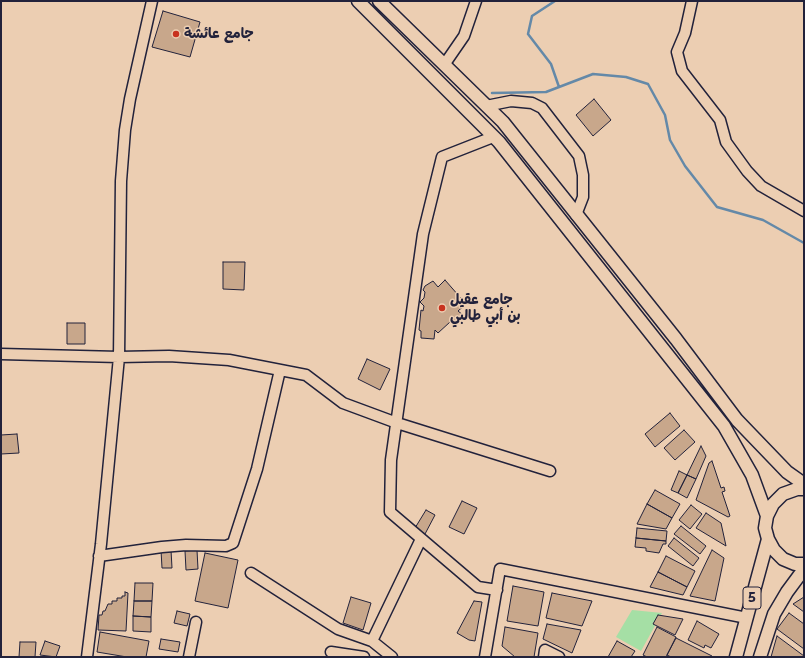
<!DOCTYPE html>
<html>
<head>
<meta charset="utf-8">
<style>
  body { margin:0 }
  #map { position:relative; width:805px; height:658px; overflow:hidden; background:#ecceb2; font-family:"Playpen Sans",sans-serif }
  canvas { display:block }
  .frame { position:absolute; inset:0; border:2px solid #22223b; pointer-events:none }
</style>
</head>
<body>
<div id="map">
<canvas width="805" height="658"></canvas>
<div class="frame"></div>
</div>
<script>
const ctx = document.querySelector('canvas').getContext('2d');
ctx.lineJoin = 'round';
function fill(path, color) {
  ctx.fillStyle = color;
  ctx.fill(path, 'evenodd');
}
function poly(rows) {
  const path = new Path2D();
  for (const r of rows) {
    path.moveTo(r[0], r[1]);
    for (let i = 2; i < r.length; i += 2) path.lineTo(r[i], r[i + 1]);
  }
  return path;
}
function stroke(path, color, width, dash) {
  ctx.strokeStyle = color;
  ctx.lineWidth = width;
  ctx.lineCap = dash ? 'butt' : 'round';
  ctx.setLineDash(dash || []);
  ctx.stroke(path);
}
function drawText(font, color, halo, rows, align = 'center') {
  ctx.font = font + ' "Playpen Sans","Playpen Sans Arabic",sans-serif';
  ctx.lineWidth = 3;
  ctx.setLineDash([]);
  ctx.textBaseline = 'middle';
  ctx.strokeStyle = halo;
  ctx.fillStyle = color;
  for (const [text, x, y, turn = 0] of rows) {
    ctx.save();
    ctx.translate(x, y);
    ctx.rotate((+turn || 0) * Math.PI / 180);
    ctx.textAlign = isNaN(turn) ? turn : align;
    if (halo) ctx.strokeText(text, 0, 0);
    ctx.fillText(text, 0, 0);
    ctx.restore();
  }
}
const green = poly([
  [632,610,662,613,641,651,616,637]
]);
const stream = poly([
  [555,1,532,16,528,34,551,64,559,87],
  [492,93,546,92,593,74,626,77,648,84,665,115,670,140,685,166,717,207,763,220,804,243]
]);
const building = poly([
  [163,11,200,22,190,57,152,47,163,11],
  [594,99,611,120,593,136,576,115,594,99],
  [223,262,245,262,244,290,223,289,223,262],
  [445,280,466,304,458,311,463,315,452,324,450,322,438,333,435,330,434,339,421,338,421,331,419,330,421,310,423,311,424,306,420,302,424,298,425,292,423,290,425,286,433,281,438,287,445,280],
  [67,323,85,323,85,344,67,344,67,323],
  [367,359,390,369,380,390,358,379,367,359],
  [670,413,680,426,655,447,645,434,670,413],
  [684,430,695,442,675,460,664,448,684,430],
  [17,434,19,453,1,454,1,435,17,434],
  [701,446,706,456,696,479,687,475,701,446],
  [712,461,721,488,724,487,725,491,722,492,730,516,728,517,696,500,709,463,712,461],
  [679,471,687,475,678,493,671,490,679,471],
  [687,475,696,479,687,498,678,493,687,475],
  [655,490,680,504,672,518,647,504,655,490],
  [462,501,477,508,464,534,449,527,462,501],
  [647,504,672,518,666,529,637,524,647,504],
  [691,505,702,514,690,529,679,520,691,505],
  [426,510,435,515,425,534,415,528,426,510],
  [706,513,721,523,726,546,696,528,706,513],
  [681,526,706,546,700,554,674,534,681,526],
  [637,528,667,531,666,541,636,538,637,528],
  [636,538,666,541,666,544,663,544,659,553,646,551,646,548,635,547,636,538],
  [674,538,699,558,693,566,668,546,674,538],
  [161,550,171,550,172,568,162,568,161,550],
  [197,550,198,569,186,570,185,551,197,550],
  [712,550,724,558,715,601,690,596,712,550],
  [205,553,238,560,228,608,195,601,205,553],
  [666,556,695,571,687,587,658,572,666,556],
  [658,572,687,587,683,595,650,587,658,572],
  [135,583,153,583,152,601,134,601,135,583],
  [513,586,544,592,538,626,507,621,513,586],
  [125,592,128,593,126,631,98,630,99,615,102,615,103,611,105,611,108,604,112,604,112,601,117,601,117,598,122,598,122,596,125,596,125,592],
  [552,593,592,601,582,626,546,618,552,593],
  [351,597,371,603,363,630,343,623,351,597],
  [804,597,804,612,793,604,804,597],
  [134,601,152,601,151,617,133,616,134,601],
  [474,601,482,602,475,641,469,640,457,633,474,601],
  [177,611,190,614,187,626,174,623,177,611],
  [789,613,804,624,804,649,777,629,789,613],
  [658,615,683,619,675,635,653,624,658,615],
  [133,616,151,617,151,632,133,631,133,616],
  [697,621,719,634,711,648,705,645,704,648,688,640,697,621],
  [547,624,581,630,572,653,543,639,547,624],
  [505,627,538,633,534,657,515,657,502,646,505,627],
  [657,627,676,637,666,657,647,657,643,655,657,627],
  [100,632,149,641,146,657,127,657,97,652,100,632],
  [777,636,804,656,804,657,771,657,777,636],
  [676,638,712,656,712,657,671,657,667,655,676,638],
  [161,639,180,642,178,652,159,649,161,639],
  [45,641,60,646,56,657,40,655,45,641],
  [617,641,635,651,631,657,608,657,617,641],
  [20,642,36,642,35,657,19,657,20,642]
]);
const minor = poly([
  [692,1,685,33,677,52,682,71,720,120,726,142,747,171,761,186,804,211],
  [444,65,464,36,476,1],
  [486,106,511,101,532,103,542,108,579,156,583,175,583,197,576,215],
  [493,137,442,157,423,234,391,460,390,512,478,587,497,590],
  [1,354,119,357,169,356,229,360,306,375,343,403,397,423,550,471],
  [99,556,162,547,186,545,226,546,233,543,257,469,280,370],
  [251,573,338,629,372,641,392,657],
  [372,641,421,539],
  [331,652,364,657],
  [87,657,101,544,119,357,121,181,125,130,130,99,152,1],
  [189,657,196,622],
  [485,657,500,569,747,618],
  [544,657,545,650,559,657]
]);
const major = poly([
  [358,1,499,142,724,426,752,475,767,516],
  [379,1,503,122,676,339,737,420,787,472,804,484],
  [804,489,797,489,783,494,773,504,767,516,765,528,768,539,774,550,783,559,795,564,804,564],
  [736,657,768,539],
  [760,657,774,614,787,592,804,569]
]);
const markers = [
  [176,34,4,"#c8321e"],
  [442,308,4,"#c8321e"]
];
const shields = [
  [752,598,18]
];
const shieldNames = [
  ["5",752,598]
];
const poiNames = [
  ["جامع عائشة",184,34],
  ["جامع عقيل",450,300],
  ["بن أبي طالبي",450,316]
];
fill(green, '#a5dfa5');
stroke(stream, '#6489a8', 2.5);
fill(building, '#c8a78b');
stroke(building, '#22223b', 1);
stroke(minor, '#22223b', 13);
stroke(major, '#22223b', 15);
stroke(minor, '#ecceb2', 10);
stroke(major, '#ecceb2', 12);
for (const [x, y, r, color] of markers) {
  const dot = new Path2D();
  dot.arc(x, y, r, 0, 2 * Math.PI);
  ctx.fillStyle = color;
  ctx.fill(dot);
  stroke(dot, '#ecceb2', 1.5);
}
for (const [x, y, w] of shields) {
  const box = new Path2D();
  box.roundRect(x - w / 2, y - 11, w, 22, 3);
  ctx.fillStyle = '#ecceb2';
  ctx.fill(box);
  stroke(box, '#22223b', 1);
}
drawText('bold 13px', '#22223b', null, shieldNames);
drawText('bold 14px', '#22223b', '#ecceb2', poiNames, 'left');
</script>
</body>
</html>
